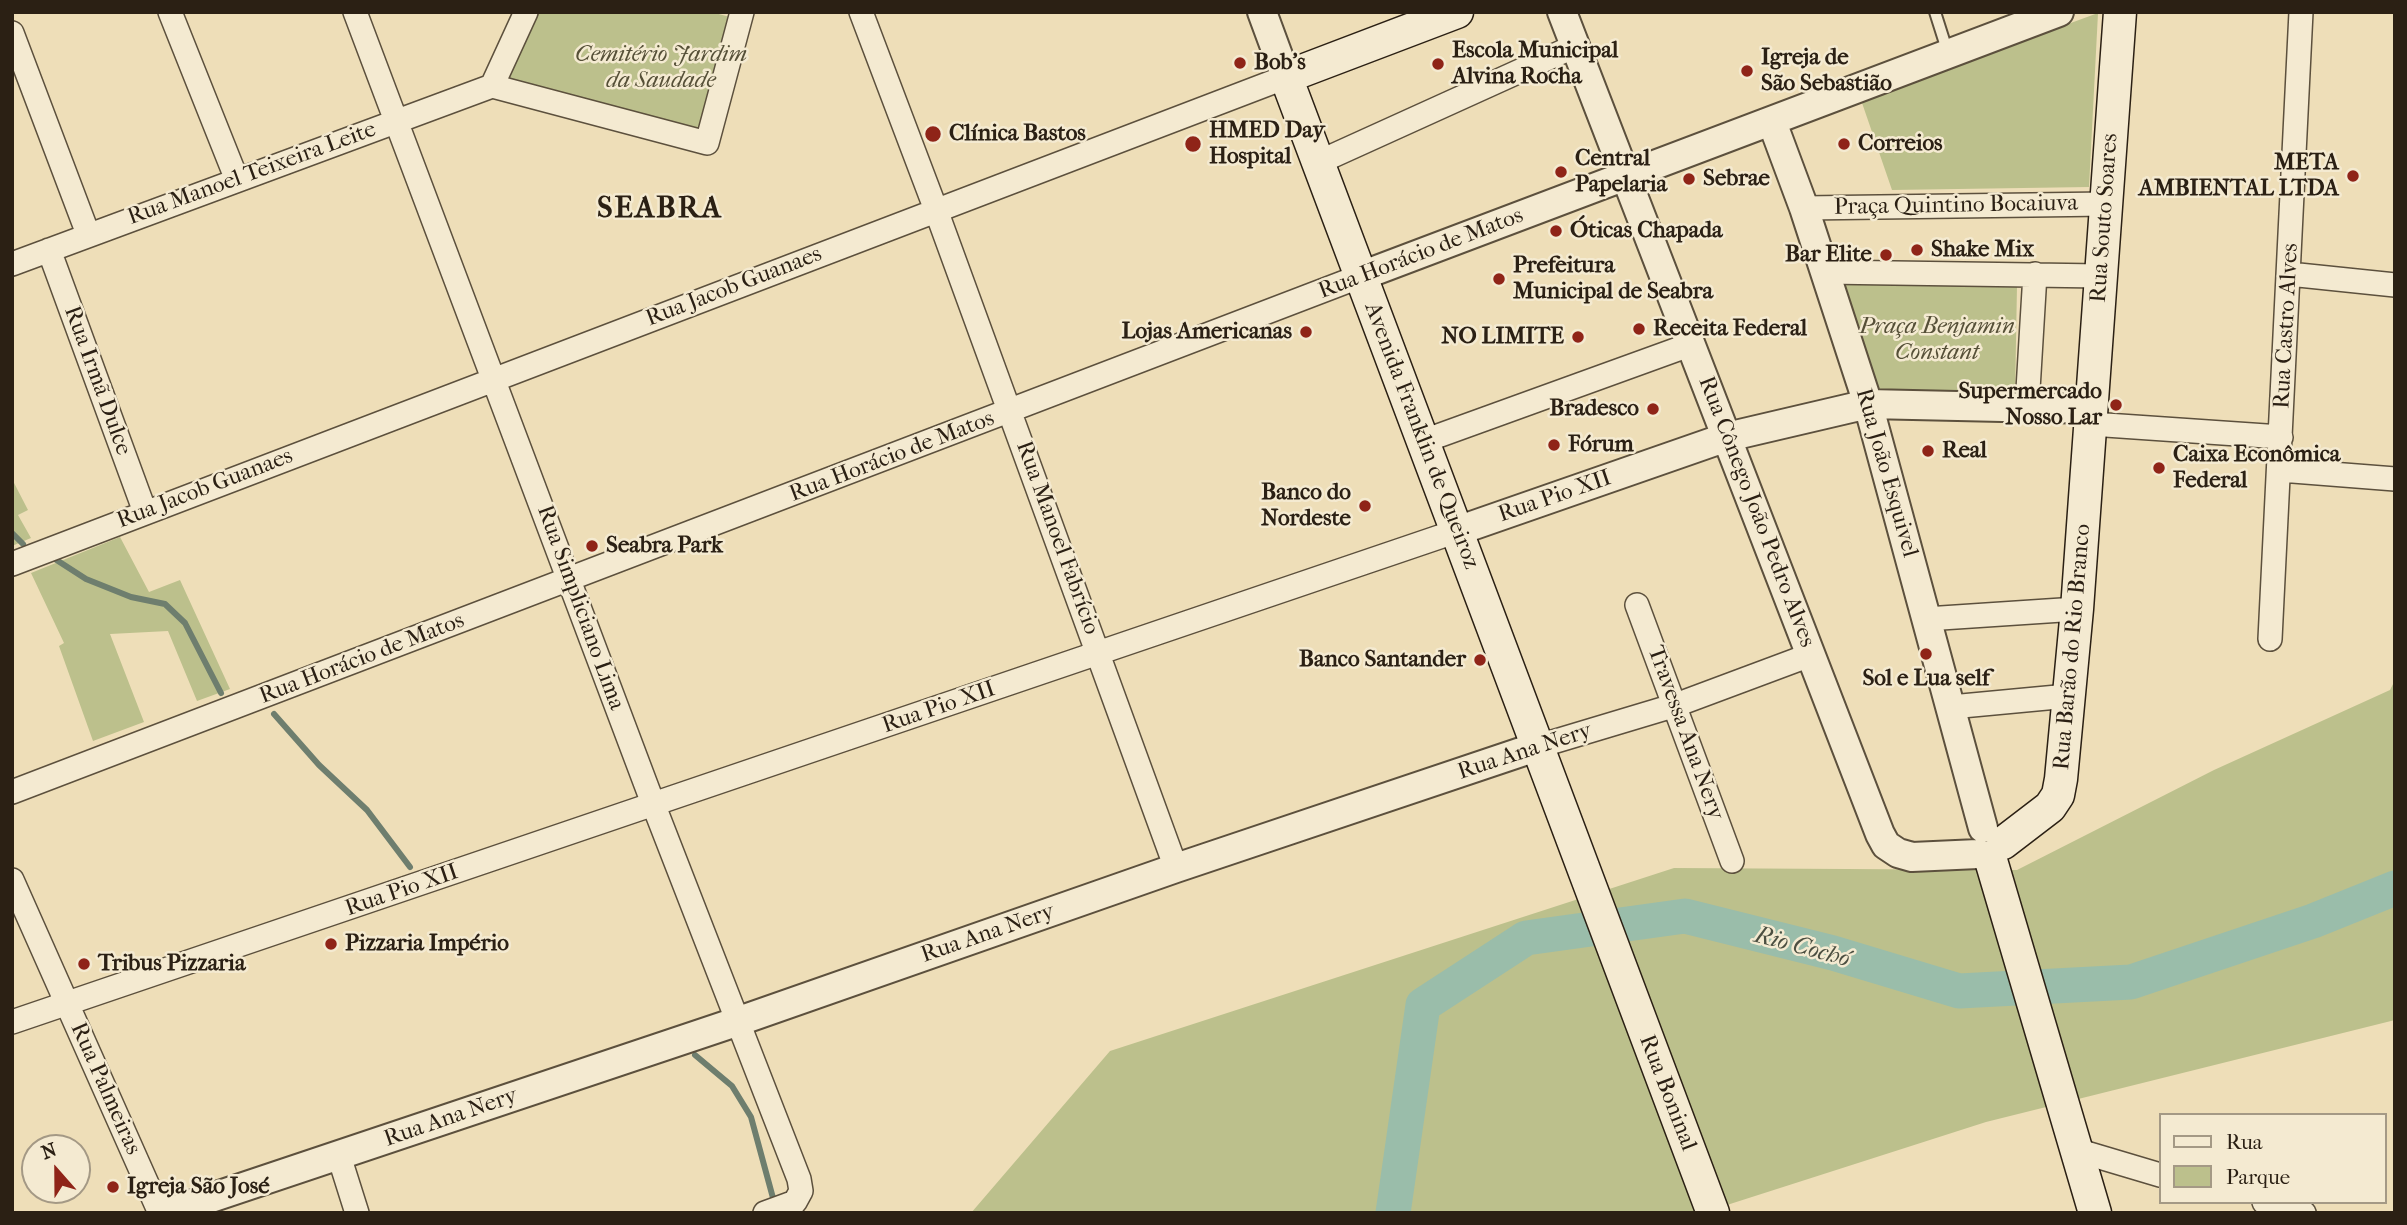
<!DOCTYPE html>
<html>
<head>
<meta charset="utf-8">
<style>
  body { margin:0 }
  #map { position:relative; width:2407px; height:1225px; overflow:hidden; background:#eedeb8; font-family:"IM FELL French Canon",serif }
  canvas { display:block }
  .frame { position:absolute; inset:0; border:14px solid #2b2014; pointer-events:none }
  .legend { position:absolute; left:2159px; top:1113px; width:228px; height:91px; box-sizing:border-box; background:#f4ead1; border:2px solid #a49985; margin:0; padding:9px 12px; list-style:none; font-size:21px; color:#2b2014 }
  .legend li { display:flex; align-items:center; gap:14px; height:35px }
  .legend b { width:35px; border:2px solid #a49985 }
  .north { position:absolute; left:21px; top:1134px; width:70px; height:70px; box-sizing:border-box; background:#f4ead1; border:2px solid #a49985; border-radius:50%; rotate:339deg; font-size:19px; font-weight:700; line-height:28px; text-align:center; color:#2b2014 }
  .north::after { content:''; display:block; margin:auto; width:24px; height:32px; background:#8f2418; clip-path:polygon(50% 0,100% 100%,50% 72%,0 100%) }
</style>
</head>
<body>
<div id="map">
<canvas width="2407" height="1225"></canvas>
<div class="frame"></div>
<ul class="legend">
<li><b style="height:9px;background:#f4ead1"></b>Rua</li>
<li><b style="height:19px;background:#bcc08c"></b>Parque</li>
</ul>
<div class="north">N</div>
</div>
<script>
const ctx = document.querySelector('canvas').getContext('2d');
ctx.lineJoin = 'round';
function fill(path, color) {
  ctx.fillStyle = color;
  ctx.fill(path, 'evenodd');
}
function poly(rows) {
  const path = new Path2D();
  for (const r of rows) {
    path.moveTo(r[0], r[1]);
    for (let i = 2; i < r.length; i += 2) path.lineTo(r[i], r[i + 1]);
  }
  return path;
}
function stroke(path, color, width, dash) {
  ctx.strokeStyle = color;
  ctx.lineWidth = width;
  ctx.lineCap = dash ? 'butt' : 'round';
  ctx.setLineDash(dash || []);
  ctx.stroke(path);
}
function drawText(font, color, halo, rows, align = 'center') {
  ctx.font = font + ' "IM FELL French Canon",serif';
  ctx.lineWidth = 5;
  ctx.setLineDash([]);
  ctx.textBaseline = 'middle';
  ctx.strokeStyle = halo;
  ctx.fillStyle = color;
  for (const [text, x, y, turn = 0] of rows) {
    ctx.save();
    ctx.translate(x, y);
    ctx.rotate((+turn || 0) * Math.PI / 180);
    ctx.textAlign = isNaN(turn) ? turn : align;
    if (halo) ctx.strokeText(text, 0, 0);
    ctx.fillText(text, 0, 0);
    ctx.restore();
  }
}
const green = poly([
  [531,12,711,12,734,18,702,136,499,82],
  [2098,13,2089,187,1892,190,1861,100],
  [1838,284,2017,286,2015,397,1877,394],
  [12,479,28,510,18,515,31,538,12,546],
  [120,537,149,592,180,580,230,689,197,701,168,631,110,634,144,722,93,741,59,646,64,643,31,573],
  [2395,680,2395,1020,1986,1122,1702,1213,971,1213,1110,1051,1674,868,2017,870,2214,770,2390,690]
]);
const stream = poly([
  [12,533,23,544],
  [55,559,86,579,131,597,165,604,185,623,221,693],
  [274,714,319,765,367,810,410,867],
  [695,1055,732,1086,751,1117,773,1198]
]);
const river = poly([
  [1393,1213,1423,1005,1526,938,1685,916,1833,953,1959,991,2131,982,2313,921,2395,888]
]);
const service = poly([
  [1935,12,1948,53]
]);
const minor = poly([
  [170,12,237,180],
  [355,12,654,806,799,1179,801,1191,795,1202,765,1213],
  [861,12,936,210,1176,868],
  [12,33,88,234],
  [492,86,526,12],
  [1317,163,1575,46],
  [1804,208,2107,204],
  [49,250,145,512],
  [12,264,492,86,707,143,742,12],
  [1825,272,2101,276],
  [2289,274,2395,285],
  [2027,406,2035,274],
  [2091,424,2281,437],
  [1424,441,1692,344],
  [2280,470,2395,479],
  [12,564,1286,77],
  [1637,605,1732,861],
  [1926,619,2077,609],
  [2270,639,2301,12],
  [1951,707,2068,696],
  [1536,747,1676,705,1810,655],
  [12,792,1361,276],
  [12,880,160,1213],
  [12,1022,1457,531],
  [2076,1150,2160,1175],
  [339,1156,357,1213],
  [2264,1202,2304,1213]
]);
const tertiary = poly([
  [1262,12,1286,77],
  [1562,12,1880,834,1886,845,1898,853,1912,857,1978,854],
  [1772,122,1804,208,1868,404,1983,828],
  [1361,276,2059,12],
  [1457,531,1727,437,1868,404,2092,409],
  [166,1213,739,1021,1176,868,1536,747]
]);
const secondary = poly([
  [1457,12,1286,77,1713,1213],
  [2003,843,2050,807,2058,795,2061,779,2077,609,2120,12],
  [1990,857,2095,1213]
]);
const markers = [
  [1240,63,7,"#8f2418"],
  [1438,64,7,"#8f2418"],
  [1747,71,7,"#8f2418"],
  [933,134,9,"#8f2418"],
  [1193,144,9,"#8f2418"],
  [1844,144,7,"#8f2418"],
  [1561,172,7,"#8f2418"],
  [2353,176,7,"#8f2418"],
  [1689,179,7,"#8f2418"],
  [1556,231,7,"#8f2418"],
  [1917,250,7,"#8f2418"],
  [1886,255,7,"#8f2418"],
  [1499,279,7,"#8f2418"],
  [1639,329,7,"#8f2418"],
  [1306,332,7,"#8f2418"],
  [1578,337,7,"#8f2418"],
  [2116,405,7,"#8f2418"],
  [1653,409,7,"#8f2418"],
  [1554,445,7,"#8f2418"],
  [1928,451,7,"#8f2418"],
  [2159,468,7,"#8f2418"],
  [1365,506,7,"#8f2418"],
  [592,546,7,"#8f2418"],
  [1926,654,7,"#8f2418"],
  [1480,660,7,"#8f2418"],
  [331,944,7,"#8f2418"],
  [84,964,7,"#8f2418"],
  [113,1187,7,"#8f2418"]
];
const poiNames = [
  ["Escola Municipal",1452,51],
  ["Alvina Rocha",1452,77],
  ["Igreja de",1761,58],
  ["São Sebastião",1761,84],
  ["Bob's",1254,63],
  ["HMED Day",1209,131],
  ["Hospital",1209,157],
  ["Clínica Bastos",949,134],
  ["Correios",1858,144],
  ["Central",1575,159],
  ["Papelaria",1575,185],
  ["META",2339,163,"right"],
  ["AMBIENTAL LTDA",2339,189,"right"],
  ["Sebrae",1703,179],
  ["Óticas Chapada",1570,231],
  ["Shake Mix",1931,250],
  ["Bar Elite",1872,255,"right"],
  ["Prefeitura",1513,266],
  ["Municipal de Seabra",1513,292],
  ["Receita Federal",1653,329],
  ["Lojas Americanas",1292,332,"right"],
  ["NO LIMITE",1564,337,"right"],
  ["Supermercado",2102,392,"right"],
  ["Nosso Lar",2102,418,"right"],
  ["Bradesco",1639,409,"right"],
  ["Fórum",1568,445],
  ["Real",1942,451],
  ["Caixa Econômica",2173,455],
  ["Federal",2173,481],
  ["Banco do",1351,493,"right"],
  ["Nordeste",1351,519,"right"],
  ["Seabra Park",606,546],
  ["Banco Santander",1466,660,"right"],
  ["Sol e Lua self",1926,679,"center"],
  ["Pizzaria Império",345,944],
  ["Tribus Pizzaria",98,964],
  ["Igreja São José",127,1187]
];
const parkNames = [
  ["Cemitério Jardim",661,55],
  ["da Saudade",661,81],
  ["Praça Benjamin",1937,327],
  ["Constant",1937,353]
];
const streetNames = [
  ["Rua Manoel Teixeira Leite",252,174,-20],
  ["Praça Quintino Bocaiuva",1956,206,-1],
  ["Rua Souto Soares",2105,218,-86],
  ["Rua Horácio de Matos",1421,254,-21],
  ["Rua Jacob Guanaes",734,287,-21],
  ["Rua Castro Alves",2287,326,-87],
  ["Rua Irmã Dulce",97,381,70],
  ["Avenida Franklin de Queiroz",1421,436,69],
  ["Rua Horácio de Matos",892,457,-21],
  ["Rua João Esquivel",1886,473,74],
  ["Rua Jacob Guanaes",205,489,-21],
  ["Rua Pio XII",1555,497,-19],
  ["Rua Cônego João Pedro Alves",1756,512,69],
  ["Rua Manoel Fabrício",1057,538,70],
  ["Rua Simpliciano Lima",580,608,70],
  ["Rua Barão do Rio Branco",2073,647,-85],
  ["Rua Horácio de Matos",362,659,-21],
  ["Rua Pio XII",939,708,-19],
  ["Travessa Ana Nery",1685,733,70],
  ["Rua Ana Nery",1525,752,-18],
  ["Rua Pio XII",402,891,-19],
  ["Rua Ana Nery",988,934,-19],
  ["Rua Palmeiras",105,1089,66],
  ["Rua Boninal",1667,1093,69],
  ["Rua Ana Nery",451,1118,-19]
];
const waterNames = [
  ["Rio Cochó",1802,948,15]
];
const districtNames = [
  ["SEABRA",660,210]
];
fill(green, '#bcc08c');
stroke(stream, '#6e7e6e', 6);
stroke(river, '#9abdaa', 35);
stroke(service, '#5c503d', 14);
stroke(minor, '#5c503d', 26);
stroke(tertiary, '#5c503d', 32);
stroke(secondary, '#2b2014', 35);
stroke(service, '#f4ead1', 10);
stroke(minor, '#f4ead1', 23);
stroke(tertiary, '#f4ead1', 28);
stroke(secondary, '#f4ead1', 32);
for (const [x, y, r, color] of markers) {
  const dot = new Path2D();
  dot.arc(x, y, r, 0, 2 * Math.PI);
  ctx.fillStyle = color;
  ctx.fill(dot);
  stroke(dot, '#f4ead1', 2.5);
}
drawText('bold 23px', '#2b2014', '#f4ead1', poiNames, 'left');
drawText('italic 23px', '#565038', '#f4ead1', parkNames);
drawText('23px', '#2b2014', '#f4ead1', streetNames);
drawText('italic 24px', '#4c4f41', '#f4ead1', waterNames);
ctx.letterSpacing = '2px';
drawText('bold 30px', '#2b2014', '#f4ead1', districtNames);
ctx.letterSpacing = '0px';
</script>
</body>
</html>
